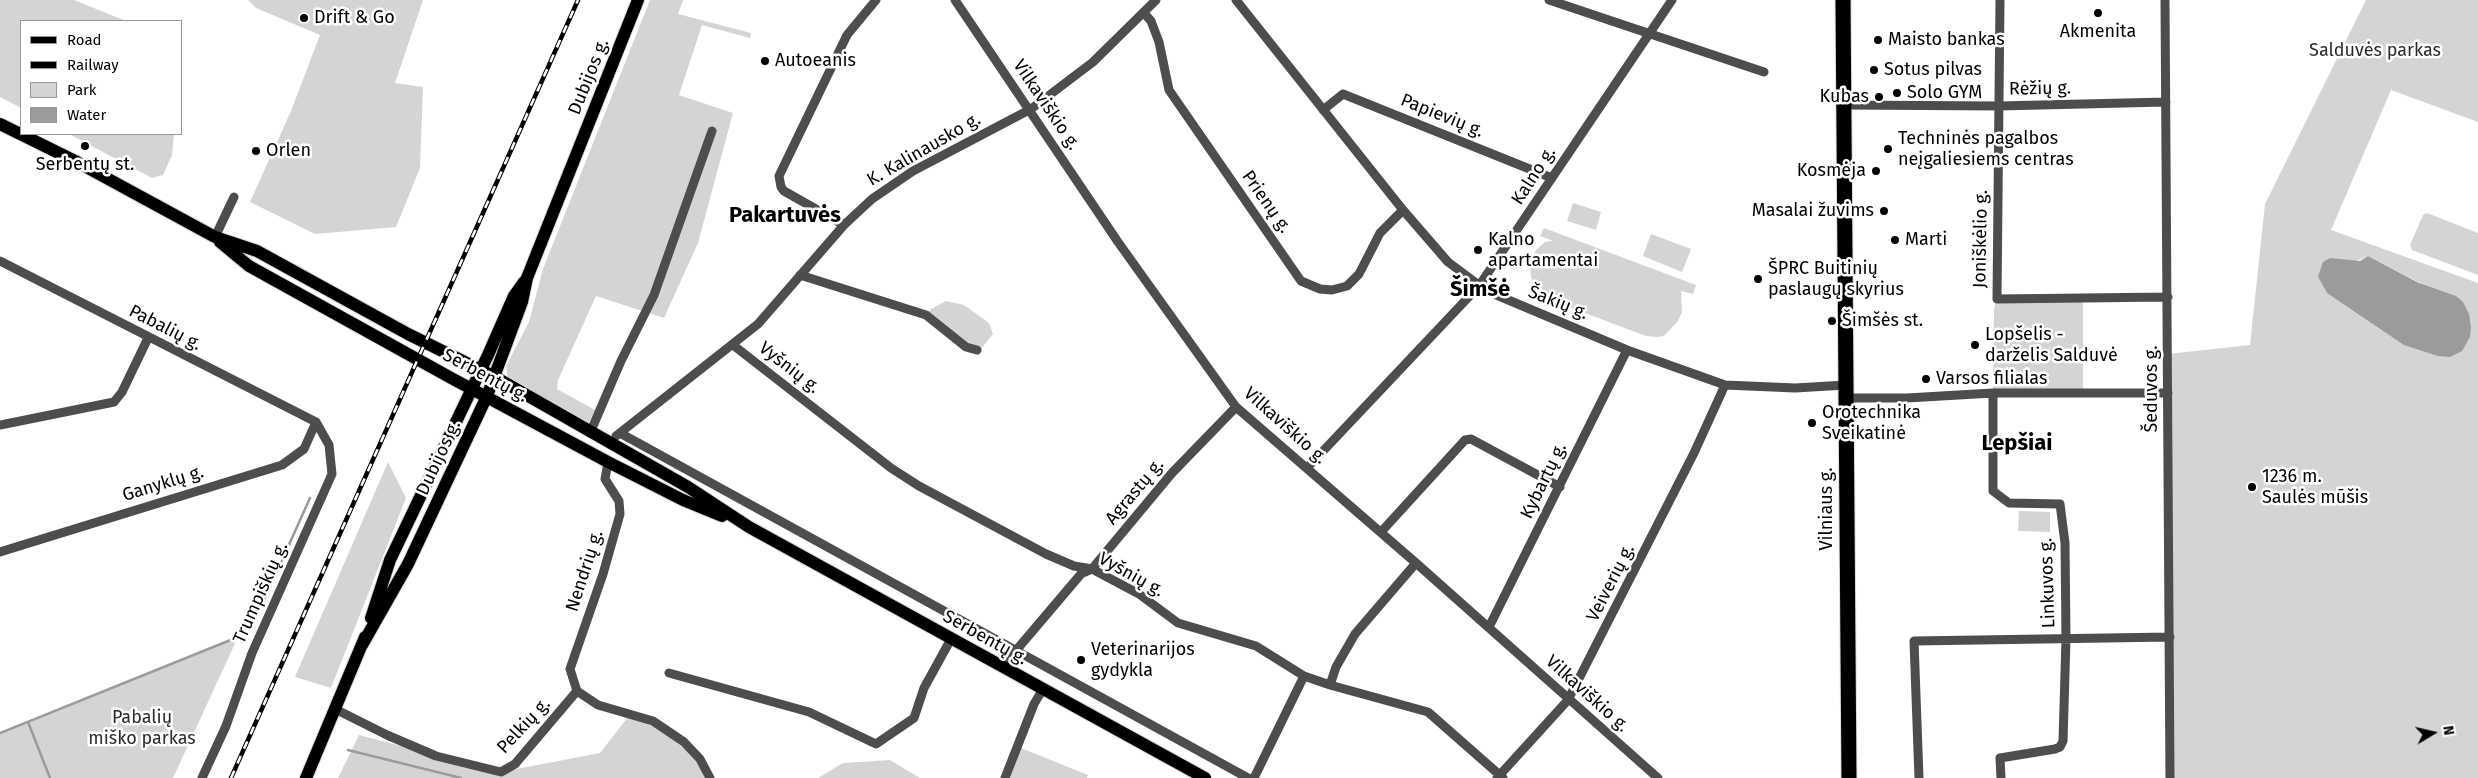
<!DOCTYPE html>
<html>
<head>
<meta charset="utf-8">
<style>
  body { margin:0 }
  #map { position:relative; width:2478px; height:778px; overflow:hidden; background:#fff; font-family:"Fira Sans",sans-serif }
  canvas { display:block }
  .legend { position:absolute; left:20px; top:20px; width:162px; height:115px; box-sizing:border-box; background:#fff; border:1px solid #999; margin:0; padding:6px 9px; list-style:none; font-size:15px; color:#000 }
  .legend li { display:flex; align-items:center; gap:10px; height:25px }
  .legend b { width:25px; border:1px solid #999 }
  .north { position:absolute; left:2408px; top:708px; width:50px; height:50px; -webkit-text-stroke:4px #fff; paint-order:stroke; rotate:81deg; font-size:14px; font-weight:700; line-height:20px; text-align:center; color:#000 }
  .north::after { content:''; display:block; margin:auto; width:18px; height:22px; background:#000; clip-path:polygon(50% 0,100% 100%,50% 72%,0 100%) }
</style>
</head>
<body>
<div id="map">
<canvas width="2478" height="778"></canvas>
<ul class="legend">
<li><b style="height:6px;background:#000"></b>Road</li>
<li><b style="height:6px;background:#000"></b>Railway</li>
<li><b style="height:14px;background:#d4d4d4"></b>Park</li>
<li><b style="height:14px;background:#9b9b9b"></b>Water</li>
</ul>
<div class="north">N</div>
</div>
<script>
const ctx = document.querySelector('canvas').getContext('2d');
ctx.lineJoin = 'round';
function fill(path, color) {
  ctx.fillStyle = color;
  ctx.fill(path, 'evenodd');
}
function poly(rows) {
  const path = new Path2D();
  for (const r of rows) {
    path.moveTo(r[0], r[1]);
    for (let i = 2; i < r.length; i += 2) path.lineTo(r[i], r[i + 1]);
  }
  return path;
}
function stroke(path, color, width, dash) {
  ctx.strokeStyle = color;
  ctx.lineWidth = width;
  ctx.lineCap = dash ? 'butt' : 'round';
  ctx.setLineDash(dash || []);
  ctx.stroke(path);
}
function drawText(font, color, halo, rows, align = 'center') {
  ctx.font = font + ' "Fira Sans",sans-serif';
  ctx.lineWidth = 5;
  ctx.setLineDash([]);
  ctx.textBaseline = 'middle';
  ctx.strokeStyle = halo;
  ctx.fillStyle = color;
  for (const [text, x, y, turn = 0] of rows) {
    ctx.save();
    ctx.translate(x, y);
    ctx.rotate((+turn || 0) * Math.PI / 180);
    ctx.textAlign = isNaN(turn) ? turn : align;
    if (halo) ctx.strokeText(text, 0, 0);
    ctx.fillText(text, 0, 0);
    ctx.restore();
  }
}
const green = poly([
  [0,0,74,0,126,21,21,21,21,108,0,97],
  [248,0,423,0,395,83,423,87,420,168,396,227,315,234,250,202,291,111,320,35,256,8],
  [650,0,683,0,678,14,751,33,750,38,702,25,679,95,733,113,698,243,664,318,596,296,558,380,557,389,595,410,587,426,508,379,506,366,529,322,543,269],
  [2366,0,2478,0,2478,122,2391,90,2331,230,2478,283,2478,778,2170,778,2168,354,2250,345,2265,204],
  [2368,256,2428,287,2438,356,2327,293,2318,277,2331,258,2354,262],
  [69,134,174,134,172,155,163,175,152,178],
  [1573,203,1601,212,1596,230,1567,221],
  [2427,213,2478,233,2478,275,2412,250,2410,245,2423,215],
  [1544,228,1696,285,1693,294,1681,291,1682,312,1678,321,1664,336,1657,337,1646,336,1545,298,1537,292,1531,277,1530,266,1536,250,1545,242,1553,241,1540,236],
  [1651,234,1691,249,1682,272,1643,256],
  [1997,299,2083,301,2083,393,1993,393,1994,309],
  [946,301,964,305,989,323,993,334,981,349,977,350,926,315,931,309],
  [388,462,406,498,331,688,295,677],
  [2019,511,2050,512,2050,532,2018,531],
  [238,637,173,778,0,778,0,733],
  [628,717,655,726,694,756,702,770,704,778,338,778,359,735,501,772,600,753],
  [1021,748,1088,775,1087,778,1010,778],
  [890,760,920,778,818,778,843,763]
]);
const water = poly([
  [2368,256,2419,283,2456,296,2463,302,2469,314,2471,328,2470,337,2462,351,2450,357,2438,356,2404,345,2327,293,2318,277,2323,262,2330,258,2360,261]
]);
const stream = poly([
  [28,722,50,778],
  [0,733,238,637,256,618,310,498],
  [348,750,461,778]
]);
const minor = poly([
  [955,0,1118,242,1236,407,1416,563,1658,778],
  [1236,0,1403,210,1448,262,1487,291,1627,350,1725,385,1795,388,1846,385],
  [1549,0,1764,72],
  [2000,0,1997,299,2168,297],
  [2165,0,2170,778],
  [1144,13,1151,21,1159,42,1169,90,1301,281,1320,289,1332,290,1347,286,1359,274,1380,233,1403,210],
  [1844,105,1999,106,2166,102],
  [1323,110,1343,94,1552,178],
  [844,225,784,191,781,187,779,176,847,35,876,0],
  [215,237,234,197],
  [0,261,316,422],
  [800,275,926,315,966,347,977,350],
  [733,345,891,468,919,486,1046,554,1074,566,1092,569,1139,594,1178,623,1256,646,1304,676,1330,685,1428,712,1503,778],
  [1993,393,1993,491,2009,503,2060,504,2065,543,2066,639,2063,741,2060,747,2055,749,2000,758,2001,778],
  [1846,398,1907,398,1993,393,2168,393],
  [0,425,114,402,122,392,148,338],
  [590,433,621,361,654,295,712,131],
  [620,433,1248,778],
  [616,436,758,324,844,225,872,199,913,171,1031,109,1093,62,1156,0],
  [1307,468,1479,286,1672,0],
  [1381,532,1465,440,1471,439,1560,487],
  [0,552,282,465,304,449,316,422],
  [1489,627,1627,350],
  [1002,667,1081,574,1092,569,1172,473,1236,407],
  [669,673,809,712,876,744,914,718,924,688,951,639],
  [1330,685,1336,667,1355,634,1416,563],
  [577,691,570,669,603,574,620,514,619,501,605,479,608,462],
  [335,709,387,735,436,756,501,772,515,764,577,691,598,705,653,721,684,742,700,759,710,778],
  [202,778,226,726,252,653,332,474,329,445,316,422],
  [1005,778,1034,704,1043,689],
  [1254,778,1304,676],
  [1497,778,1568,700,1694,453,1725,385],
  [1919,778,1914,641,2170,637]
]);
const major = poly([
  [0,124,77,162,215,237,257,251,408,334,495,377,688,487,749,527,1205,778],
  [220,242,249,266,453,379,608,462,683,500,722,516],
  [371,618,390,560,488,355,514,296,524,282],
  [362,645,408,564,487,396,522,302,527,278,638,0],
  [306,778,365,637]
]);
const highway = poly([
  [1843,0,1849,778]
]);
const rail = poly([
  [231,778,578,0]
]);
const markers = [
  [2098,13,5,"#000"],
  [304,18,5,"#000"],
  [1878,40,5,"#000"],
  [765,61,5,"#000"],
  [1874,70,5,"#000"],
  [1897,93,5,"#000"],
  [1879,97,5,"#000"],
  [85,146,5,"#000"],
  [1888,149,5,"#000"],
  [256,151,5,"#000"],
  [1876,171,5,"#000"],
  [1884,211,5,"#000"],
  [1895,240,5,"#000"],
  [1478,250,5,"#000"],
  [1758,279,5,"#000"],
  [1832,321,5,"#000"],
  [1975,345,5,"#000"],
  [1926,379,5,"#000"],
  [1812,423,5,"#000"],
  [2252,487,5,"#000"],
  [1081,660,5,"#000"]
];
const poiNames = [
  ["Drift & Go",314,18],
  ["Akmenita",2098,32,"center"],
  ["Maisto bankas",1888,40],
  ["Autoeanis",775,61],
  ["Sotus pilvas",1884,70],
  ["Solo GYM",1907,93],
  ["Kubas",1869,97,"right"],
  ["Techninės pagalbos",1898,139],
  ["neįgaliesiems centras",1898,160],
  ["Orlen",266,151],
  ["Serbentų st.",85,165,"center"],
  ["Kosmėja",1866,171,"right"],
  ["Masalai žuvims",1874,211,"right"],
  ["Kalno",1488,240],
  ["apartamentai",1488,261],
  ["Marti",1905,240],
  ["ŠPRC Buitinių",1768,269],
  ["paslaugų skyrius",1768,290],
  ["Šimšės st.",1842,321],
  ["Lopšelis -",1985,335],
  ["darželis Salduvė",1985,356],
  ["Varsos filialas",1936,379],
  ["Orotechnika",1822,413],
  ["Sveikatinė",1822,434],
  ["1236 m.",2262,477],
  ["Saulės mūšis",2262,498],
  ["Veterinarijos",1091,650],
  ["gydykla",1091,671]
];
const parkNames = [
  ["Salduvės parkas",2375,51],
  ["Pabalių",142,718],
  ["miško parkas",142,739]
];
const streetNames = [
  ["Dubijos g.",589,77,-68],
  ["Rėžių g.",2040,89,-1],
  ["Vilkaviškio g.",1046,105,56],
  ["Papievių g.",1442,116,22],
  ["K. Kalinausko g.",924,150,-30],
  ["Kalno g.",1534,176,-57],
  ["Prienų g.",1266,202,55],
  ["Joniškėlio g.",1981,239,-89],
  ["Šakių g.",1558,303,22],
  ["Pabalių g.",165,328,27],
  ["Vyšnių g.",789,368,38],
  ["Serbentų g.",485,376,28],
  ["Šeduvos g.",2152,389,-90],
  ["Vilkaviškio g.",1285,426,42],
  ["Dubijos g.",439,458,-65],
  ["Kybartų g.",1544,481,-64],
  ["Ganyklų g.",163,484,-17],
  ["Agrastų g.",1135,492,-50],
  ["Vilniaus g.",1827,509,-90],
  ["Nendrių g.",585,571,-72],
  ["Vyšnių g.",1131,575,29],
  ["Veiverių g.",1611,583,-63],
  ["Linkuvos g.",2048,583,-92],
  ["Trumpiškių g.",261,593,-66],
  ["Serbentų g.",985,638,29],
  ["Vilkaviškio g.",1587,694,42],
  ["Pelkių g.",524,726,-47]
];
const districtNames = [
  ["Pakartuvės",785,216],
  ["Šimšė",1480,290],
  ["Lepšiai",2017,444]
];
fill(green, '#d4d4d4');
fill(water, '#9b9b9b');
stroke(stream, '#9b9b9b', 2.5);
stroke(major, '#dbdbdb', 14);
stroke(highway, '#dbdbdb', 17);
stroke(minor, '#4d4d4d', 9);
stroke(major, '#000', 12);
stroke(highway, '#000', 15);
stroke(rail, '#000', 4.5);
stroke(rail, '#fff', 2.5, [8]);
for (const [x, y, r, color] of markers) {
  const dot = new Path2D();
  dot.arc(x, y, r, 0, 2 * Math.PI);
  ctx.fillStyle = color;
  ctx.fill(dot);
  stroke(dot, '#fff', 2);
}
drawText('18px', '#000', '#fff', poiNames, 'left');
drawText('18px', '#2b2b2b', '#fff', parkNames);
drawText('18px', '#000', '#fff', streetNames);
drawText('bold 22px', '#000', '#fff', districtNames);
</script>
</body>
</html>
